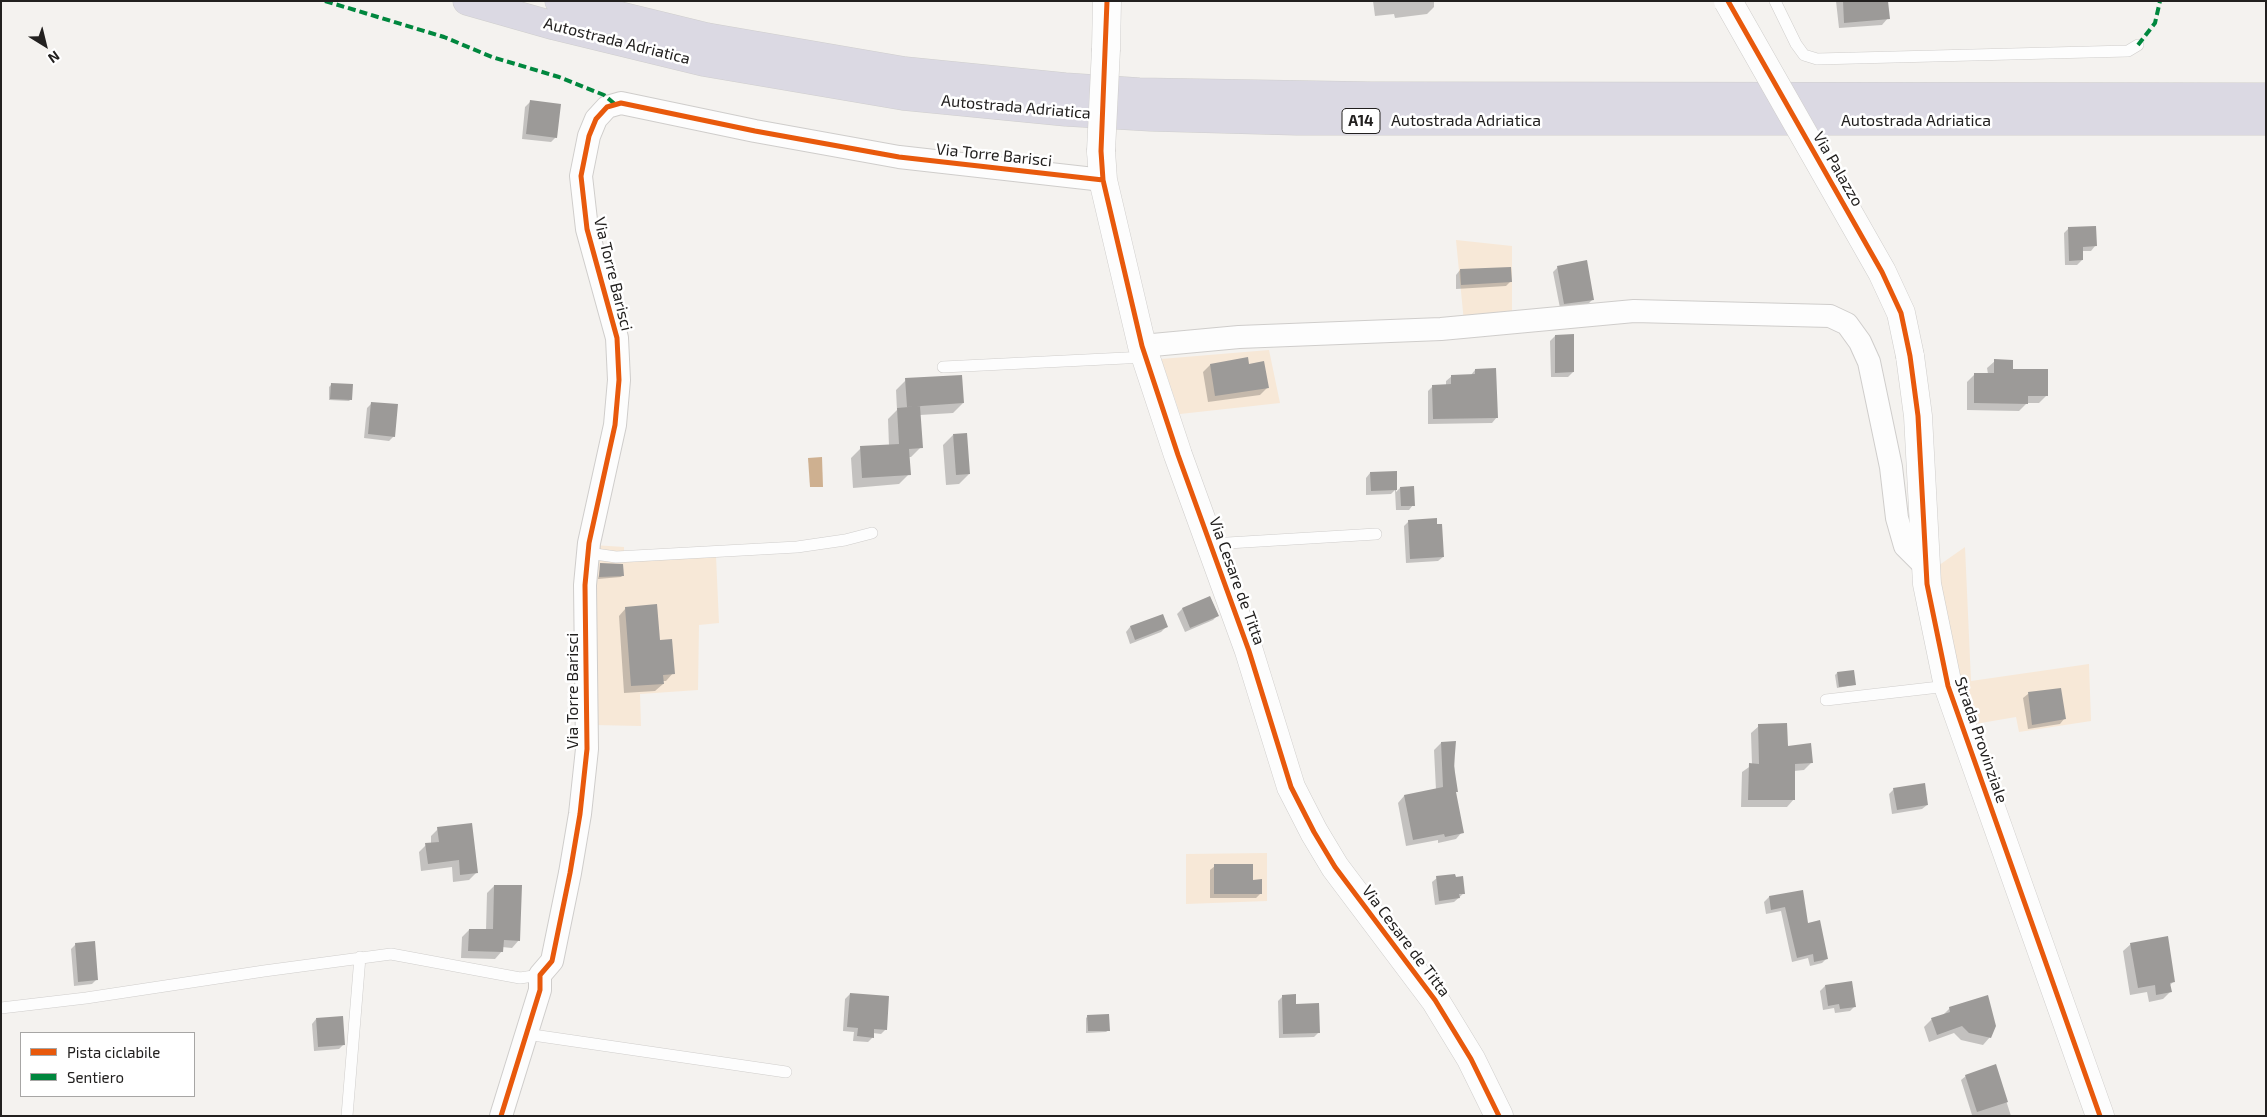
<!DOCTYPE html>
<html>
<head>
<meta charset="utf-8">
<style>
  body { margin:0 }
  #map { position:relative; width:2267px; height:1117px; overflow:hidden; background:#f4f2ef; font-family:"Exo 2",sans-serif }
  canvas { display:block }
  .frame { position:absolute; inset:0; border:2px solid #22201f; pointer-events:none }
  .legend { position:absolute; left:20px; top:1032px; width:175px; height:65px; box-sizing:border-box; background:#fff; border:1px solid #a7a6a5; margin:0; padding:6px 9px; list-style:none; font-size:15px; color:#22201f }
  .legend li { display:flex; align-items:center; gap:10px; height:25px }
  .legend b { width:25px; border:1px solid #a7a6a5 }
  .north { position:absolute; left:20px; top:20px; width:50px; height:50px; -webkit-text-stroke:4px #fff; paint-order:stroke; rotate:144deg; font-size:14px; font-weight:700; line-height:20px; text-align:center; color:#22201f }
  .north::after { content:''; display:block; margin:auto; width:18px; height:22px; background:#22201f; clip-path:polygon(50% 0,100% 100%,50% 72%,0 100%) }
</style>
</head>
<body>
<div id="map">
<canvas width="2267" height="1117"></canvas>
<div class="frame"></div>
<ul class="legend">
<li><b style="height:6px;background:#e8590c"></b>Pista ciclabile</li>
<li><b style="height:6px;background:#00873e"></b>Sentiero</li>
</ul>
<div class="north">N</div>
</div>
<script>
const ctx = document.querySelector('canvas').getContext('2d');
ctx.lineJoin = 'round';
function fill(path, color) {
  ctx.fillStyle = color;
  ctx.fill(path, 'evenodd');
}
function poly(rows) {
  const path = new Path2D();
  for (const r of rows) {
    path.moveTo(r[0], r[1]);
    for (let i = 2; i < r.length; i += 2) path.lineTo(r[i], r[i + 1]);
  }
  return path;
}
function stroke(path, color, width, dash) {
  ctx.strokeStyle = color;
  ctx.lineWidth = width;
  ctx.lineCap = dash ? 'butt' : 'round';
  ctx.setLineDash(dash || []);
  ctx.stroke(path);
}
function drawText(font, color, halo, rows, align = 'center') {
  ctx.font = font + ' "Exo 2",sans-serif';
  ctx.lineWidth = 5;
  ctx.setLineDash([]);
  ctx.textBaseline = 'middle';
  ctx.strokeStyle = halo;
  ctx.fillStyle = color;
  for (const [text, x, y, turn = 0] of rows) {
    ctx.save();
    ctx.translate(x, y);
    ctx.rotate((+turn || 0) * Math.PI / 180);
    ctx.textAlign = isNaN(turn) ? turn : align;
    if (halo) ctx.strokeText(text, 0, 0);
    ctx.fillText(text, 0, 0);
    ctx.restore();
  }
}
const green = poly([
  [1456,240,1512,246,1512,315,1464,322],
  [1269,350,1280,403,1180,414,1161,359],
  [593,545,624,547,624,559,716,556,719,623,699,625,698,690,640,694,641,726,594,725],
  [1965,547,1971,681,2089,664,2091,721,2019,732,2016,717,1975,724,1973,712,1966,713,1935,568],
  [1267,853,1267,901,1186,904,1186,854]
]);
const water = poly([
  [822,457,823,487,810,487,808,458]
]);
const shadow = poly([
  [1373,1,1434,1,1434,7,1427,14,1395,18,1394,14,1375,16],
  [1836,1,1887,1,1888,18,1882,25,1839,28],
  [530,102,556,137,551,142,522,139,525,107],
  [2069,228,2095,246,2091,251,2082,251,2082,260,2077,265,2065,265,2064,233],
  [1558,267,1593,299,1588,304,1560,308,1553,272],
  [1460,270,1510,282,1506,286,1456,289,1456,275],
  [1555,336,1573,372,1568,377,1551,377,1550,341],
  [1247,358,1248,365,1268,387,1260,395,1208,402,1203,372,1210,365],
  [1995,361,2012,370,2047,395,2039,403,2027,403,2019,411,1967,410,1967,382,1975,374,1988,374,1987,368],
  [1475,370,1497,417,1492,423,1428,424,1428,391,1433,386,1446,386,1446,381,1452,376,1471,375],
  [906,380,963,403,953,413,920,415,921,447,911,457,908,457,909,474,899,484,853,488,851,458,861,448,889,446,888,419,897,410,896,390],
  [331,385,351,399,349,401,329,400,329,387],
  [372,403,394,436,389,441,364,438,367,408],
  [953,435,969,474,959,484,946,485,943,445],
  [1396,472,1396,492,1400,488,1413,505,1409,510,1396,510,1395,490,1391,494,1366,495,1366,478,1370,473],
  [1409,521,1436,525,1443,557,1438,561,1406,563,1404,526],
  [601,565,623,575,621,577,598,579],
  [1210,597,1218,615,1213,620,1185,632,1177,614,1182,609],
  [626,608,659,641,673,673,666,681,663,681,663,684,655,691,624,693,619,616],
  [1162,615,1166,627,1161,632,1130,644,1126,632,1130,627],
  [1837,673,1854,685,1837,688,1835,675],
  [2060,689,2064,719,2060,724,2028,729,2023,698,2028,694],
  [1759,726,1812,762,1804,770,1794,771,1794,799,1787,807,1741,807,1742,772,1752,765,1751,733],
  [1441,743,1454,743,1455,793,1462,832,1456,839,1438,843,1438,840,1406,846,1398,803,1404,796,1436,790,1434,750],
  [1894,789,1927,805,1922,809,1892,814,1889,794],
  [438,829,476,873,469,880,453,882,452,867,421,871,419,852,426,845,431,844,431,836],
  [1215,866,1261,893,1256,898,1210,898,1210,870],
  [1437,878,1464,893,1454,902,1435,905,1432,882],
  [494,886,519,940,512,948,502,947,502,951,495,959,461,958,462,937,469,930,486,930,487,893],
  [1802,892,1807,924,1827,958,1822,963,1810,966,1808,958,1792,962,1781,911,1766,914,1764,902,1769,897],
  [76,944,96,980,92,984,74,986,71,949],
  [2131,944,2174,981,2169,986,2170,992,2163,999,2149,1002,2147,992,2130,995,2123,951],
  [1851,982,1855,1006,1850,1011,1835,1013,1834,1008,1823,1010,1820,991,1825,986],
  [850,994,886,1029,881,1034,873,1033,873,1037,868,1042,853,1041,854,1032,843,1031,845,999],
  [1283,996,1319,1032,1314,1037,1279,1038,1278,1001],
  [1950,1008,1990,1037,1983,1045,1961,1040,1954,1033,1929,1042,1924,1027,1932,1019,1942,1016],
  [1088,1016,1109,1030,1106,1032,1086,1033,1086,1018],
  [316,1019,344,1044,339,1049,314,1051,312,1024],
  [1995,1066,2011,1116,1970,1116,1972,1115,1961,1080,1966,1076]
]);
const building = poly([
  [1843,1,1888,1,1890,19,1844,23],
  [530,100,561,104,557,138,526,134],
  [2096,226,2097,246,2083,247,2083,260,2069,261,2068,227],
  [1587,260,1594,300,1564,304,1557,266],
  [1511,267,1512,282,1461,285,1460,269],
  [1574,334,1574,372,1555,373,1555,335],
  [1248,357,1249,364,1264,361,1269,388,1215,396,1210,364],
  [1994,359,2013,360,2013,369,2048,369,2048,396,2028,396,2028,404,1974,403,1974,373,1994,373],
  [1496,368,1498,418,1433,419,1432,385,1451,384,1451,375,1475,374,1475,369],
  [962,375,964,403,907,407,905,378],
  [331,383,353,384,352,400,330,399],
  [371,402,398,404,395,437,368,434],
  [920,406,923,448,909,449,911,475,862,478,860,446,899,444,897,408],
  [967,433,970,474,956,475,953,434],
  [1397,471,1397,490,1371,491,1370,472],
  [1414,486,1415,506,1401,506,1400,487],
  [1437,518,1437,524,1442,524,1444,557,1410,559,1408,520],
  [600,563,623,564,624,576,599,577],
  [1210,596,1219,616,1190,628,1182,608],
  [657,604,660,640,672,639,675,674,663,675,664,684,631,686,625,607],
  [1163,614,1168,627,1135,640,1130,626],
  [1854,670,1856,685,1839,687,1837,672],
  [2061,688,2066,719,2032,725,2028,692],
  [1787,723,1788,746,1811,743,1813,763,1795,764,1795,800,1748,800,1749,763,1759,764,1758,724],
  [1456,741,1454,766,1458,792,1456,792,1464,833,1445,837,1444,834,1413,840,1404,795,1443,787,1441,742],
  [1925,783,1928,805,1897,810,1893,788],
  [472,823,478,873,460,875,459,860,428,864,425,843,439,842,437,827],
  [1214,864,1253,864,1253,880,1262,879,1262,894,1214,894],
  [1455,874,1456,877,1463,876,1465,894,1459,894,1460,898,1439,901,1436,876],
  [494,885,522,885,520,941,504,940,503,952,468,951,469,929,493,929],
  [1803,890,1808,923,1820,920,1828,959,1814,962,1813,954,1797,958,1785,907,1771,910,1769,896],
  [2168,936,2175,982,2170,983,2172,992,2156,995,2155,985,2138,988,2130,943],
  [95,941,98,980,78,982,75,943],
  [1852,981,1856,1007,1840,1009,1839,1004,1828,1006,1825,985],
  [850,993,889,996,887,1030,874,1029,874,1038,857,1036,858,1028,847,1027],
  [1296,994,1296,1004,1319,1003,1320,1033,1283,1034,1282,995],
  [1988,995,1996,1026,1991,1038,1969,1033,1962,1026,1937,1035,1931,1018,1950,1012,1949,1007],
  [1109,1014,1110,1031,1088,1031,1087,1015],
  [343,1016,345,1045,318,1047,316,1018],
  [1996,1064,2008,1102,1977,1112,1965,1075]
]);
const lane = poly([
  [1775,1,1796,44,1804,55,1817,59,2128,51,2138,45],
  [943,367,1146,357],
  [1211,544,1376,534],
  [588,553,616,557,797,547,845,540,872,533],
  [1826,700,1948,686],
  [1,1008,86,998,264,971,391,954,520,978,540,975],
  [526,1034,786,1072],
  [347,1116,360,957]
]);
const street = poly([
  [1142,346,1239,337,1441,329,1634,311,1830,316,1847,324,1860,342,1869,362,1891,467,1897,518,1905,546,1926,567],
  [501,1116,540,990,540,975,552,961,570,873,580,814,587,749,585,585,589,543,615,425,619,380,617,338,587,229,581,176,589,136,596,119,607,107,621,103,755,131,899,157,1103,180]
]);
const secondary = poly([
  [1106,49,1107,1],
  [1101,151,1103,180,1142,346,1178,455,1249,651,1291,787,1314,832,1335,867,1435,1000,1471,1059,1499,1116],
  [1910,356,1918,416,1927,584,1948,686,2100,1116]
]);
const highway = poly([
  [467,1,555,26,703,62,903,96,1066,112,1151,117,1297,121,2266,121],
  [559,1,707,37,905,71,1065,87,1139,92,1371,96,2266,97]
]);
const secondaryBridge = poly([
  [1728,1,1882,272,1901,313,1910,356],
  [1101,151,1106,49]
]);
const quiet = poly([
  [325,1,444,37,492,57,559,77,604,95,616,105],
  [2138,45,2155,23,2160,1]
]);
const cycleway = poly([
  [1107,1,1101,151,1103,180,1142,346,1178,455,1249,651,1291,787,1314,832,1335,867,1435,1000,1471,1059,1499,1116],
  [1728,1,1882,272,1901,313,1910,356,1918,416,1927,584,1948,686,2100,1116],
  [501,1116,540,990,540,975,552,961,570,873,580,814,587,749,585,585,589,543,615,425,619,380,617,338,587,229,581,176,589,136,596,119,607,107,621,103,755,131,899,157,1103,180]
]);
const shields = [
  [1361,121,38]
];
const shieldNames = [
  ["A14",1361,121]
];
const streetNames = [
  ["Autostrada Adriatica",617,41,14],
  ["Autostrada Adriatica",1016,107,5],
  ["Autostrada Adriatica",1466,121],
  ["Autostrada Adriatica",1916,121],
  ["Via Torre Barisci",994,155,6],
  ["Via Palazzo",1838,169,60],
  ["Via Torre Barisci",613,274,76],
  ["Via Cesare de Titta",1237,581,70],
  ["Via Torre Barisci",573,691,-90],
  ["Strada Provinziale",1981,740,71],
  ["Via Cesare de Titta",1406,941,53]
];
fill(green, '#f7e8d7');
fill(water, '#ceb090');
fill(shadow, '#0003');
fill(building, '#9c9a98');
stroke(lane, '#cfcdcb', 12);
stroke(street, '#cfcdcb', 24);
stroke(secondary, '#cfcdcb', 29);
stroke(highway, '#cfcecd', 29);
stroke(lane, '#fdfdfd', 11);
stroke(street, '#fdfdfd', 22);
stroke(secondary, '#fdfdfd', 28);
stroke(highway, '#dbd9e3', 28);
stroke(secondaryBridge, '#cfcdcb', 29, []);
stroke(secondaryBridge, '#fdfdfd', 28);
stroke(quiet, '#00873e', 4, [8, 4]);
stroke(cycleway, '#e8590c', 5);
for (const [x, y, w] of shields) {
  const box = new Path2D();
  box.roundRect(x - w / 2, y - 12.5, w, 25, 4);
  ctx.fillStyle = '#fff';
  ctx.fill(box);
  stroke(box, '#22201f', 1);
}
drawText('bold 15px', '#22201f', null, shieldNames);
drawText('16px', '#22201f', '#fff', streetNames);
</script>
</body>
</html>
